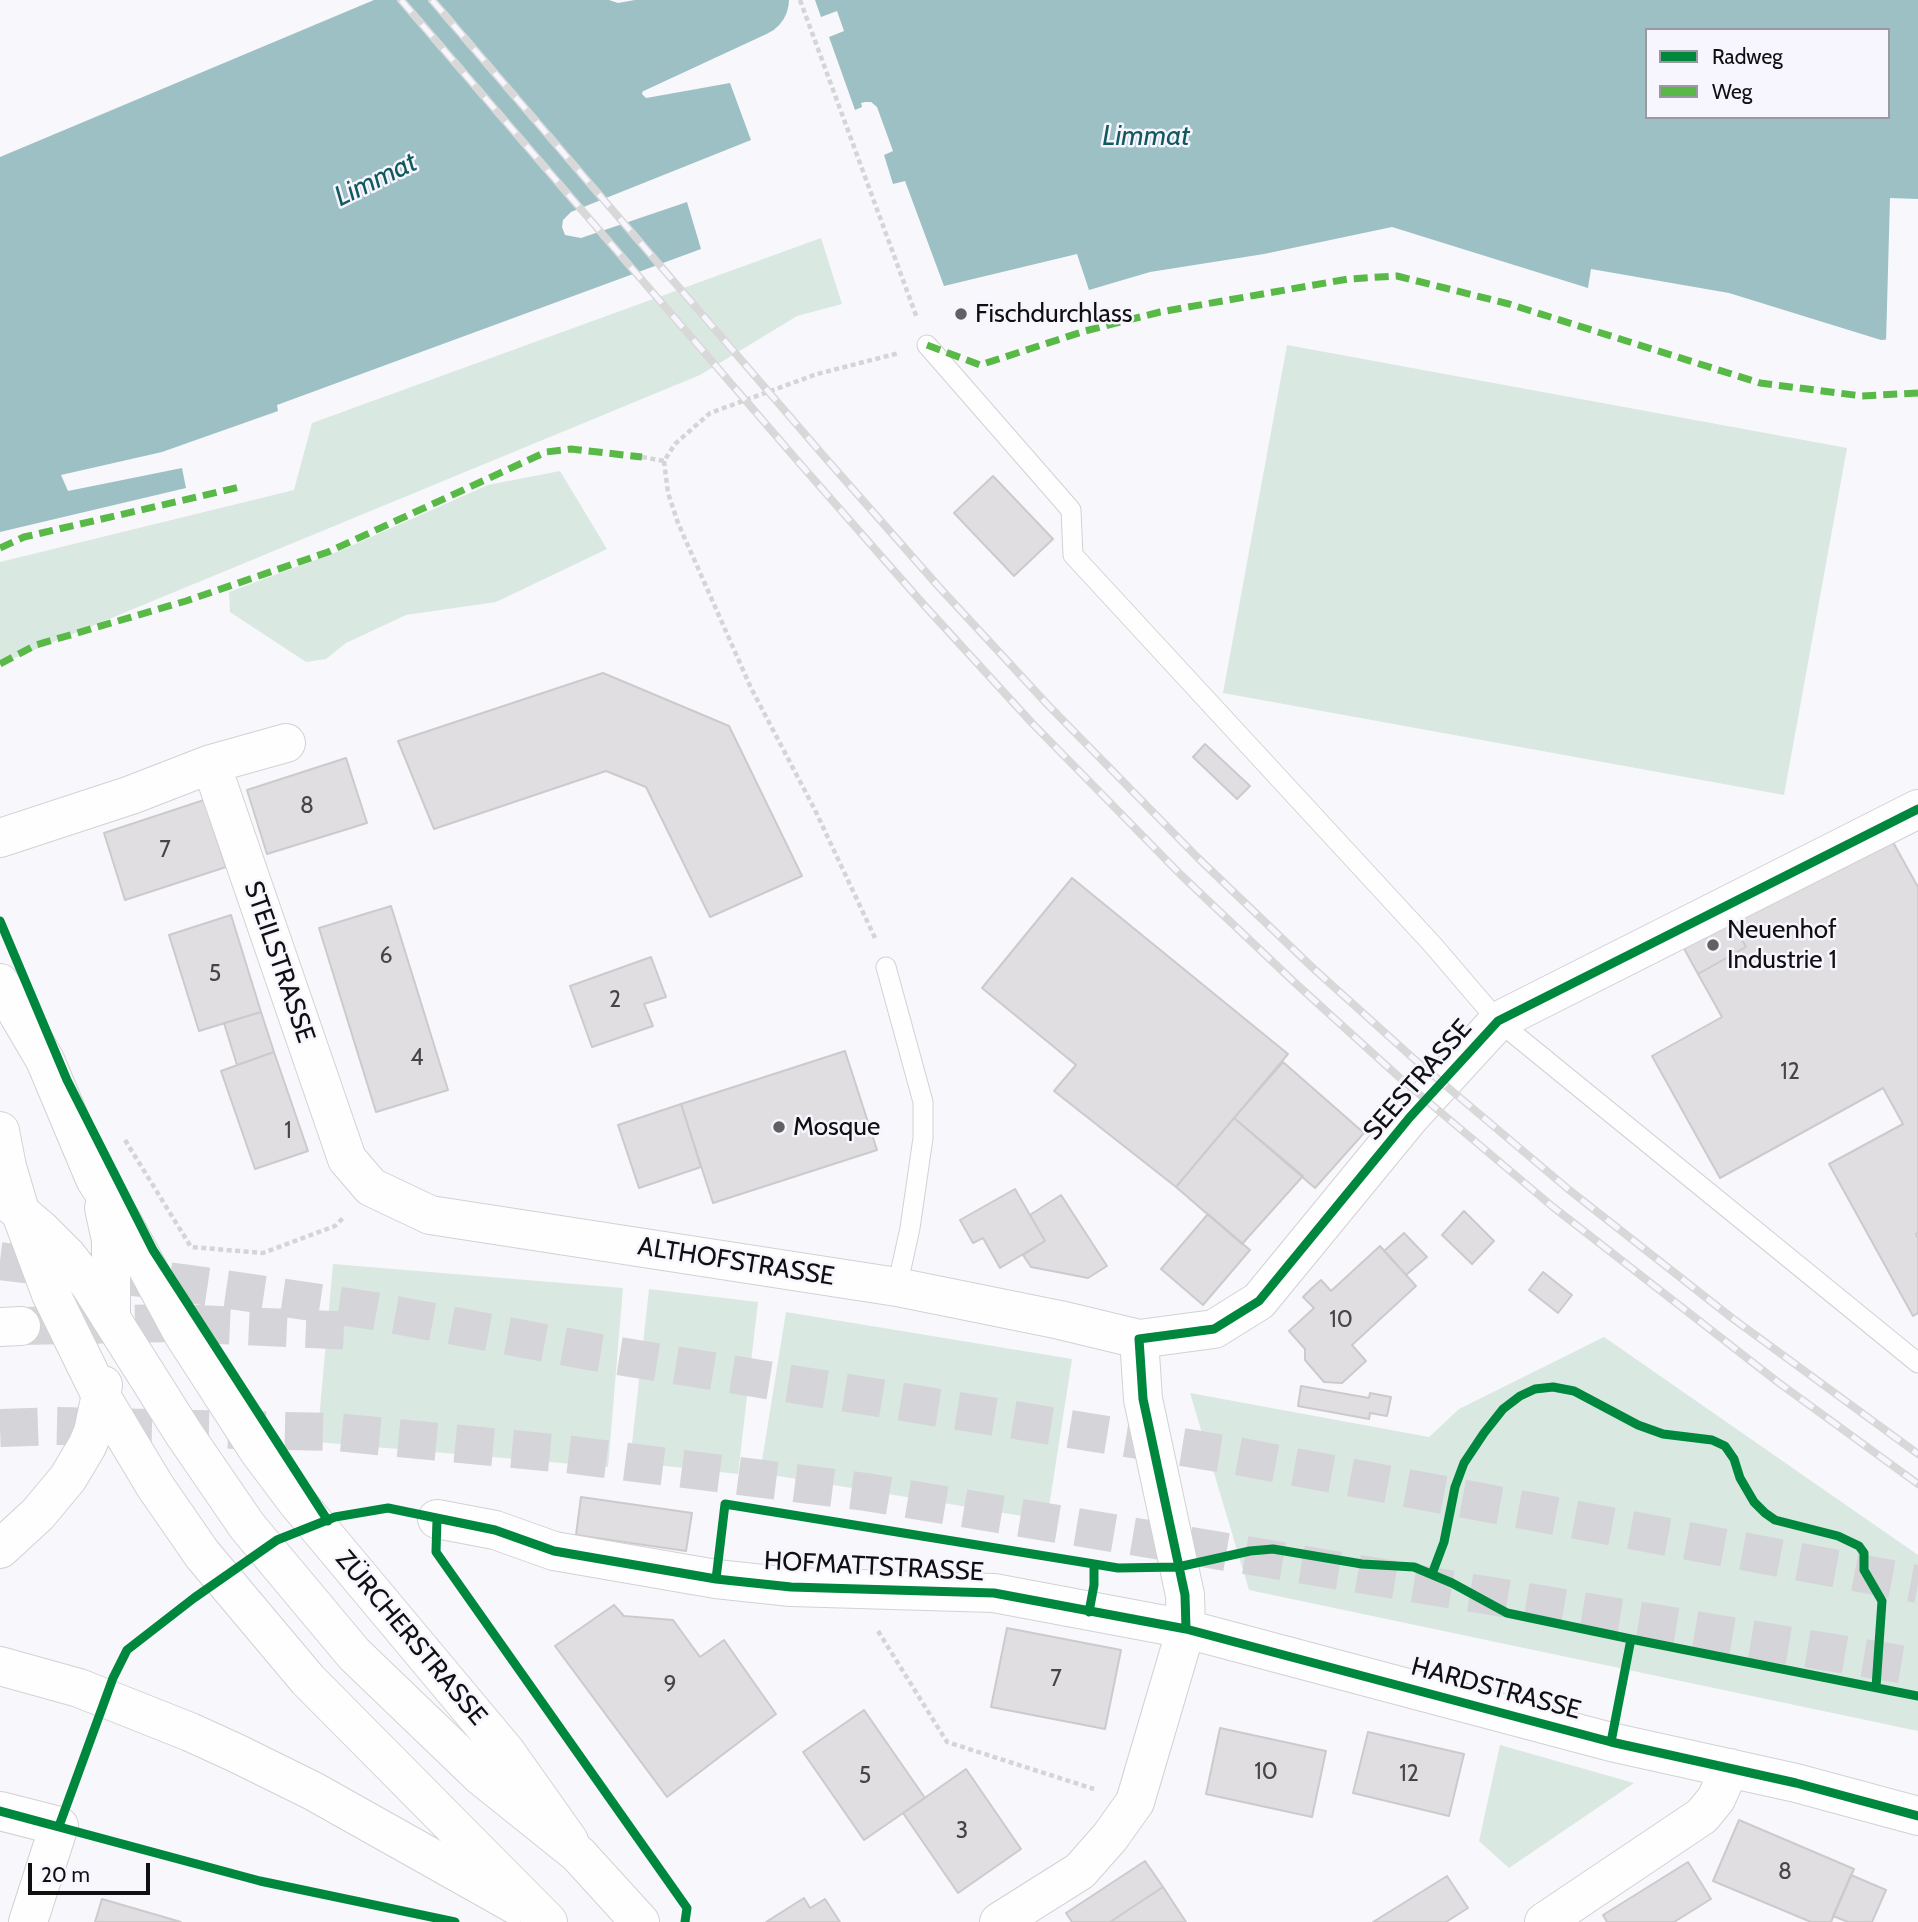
<!DOCTYPE html>
<html>
<head>
<meta charset="utf-8">
<style>
  body { margin:0 }
  #map { position:relative; width:1918px; height:1922px; overflow:hidden; background:#f8f7fb; font-family:Cabin,sans-serif }
  canvas { display:block }
  .legend { position:absolute; left:1645px; top:28px; width:245px; height:91px; box-sizing:border-box; background:#f7f5fd; border:2px solid #9b999f; margin:0; padding:9px 12px; list-style:none; font-size:21px; color:#100f11 }
  .legend li { display:flex; align-items:center; gap:14px; height:35px }
  .legend b { width:35px; border:2px solid #9b999f }
  .scale { position:absolute; left:28px; top:1863px; width:122px; height:32px; box-sizing:border-box; border:4px solid #100f11; border-top:0; padding-left:9px; font-size:21px; line-height:24px; white-space:nowrap; color:#100f11; -webkit-text-stroke:5px #f7f5fd; paint-order:stroke }
</style>
</head>
<body>
<div id="map">
<canvas width="1918" height="1922"></canvas>
<ul class="legend">
<li><b style="height:9px;background:#00873e"></b>Radweg</li>
<li><b style="height:9px;background:#58b947"></b>Weg</li>
</ul>
<div class="scale">20 m</div>
</div>
<script>
const ctx = document.querySelector('canvas').getContext('2d');
ctx.lineJoin = 'round';
function fill(path, color) {
  ctx.fillStyle = color;
  ctx.fill(path, 'evenodd');
}
function poly(rows) {
  const path = new Path2D();
  for (const r of rows) {
    path.moveTo(r[0], r[1]);
    for (let i = 2; i < r.length; i += 2) path.lineTo(r[i], r[i + 1]);
  }
  return path;
}
function stroke(path, color, width, dash) {
  ctx.strokeStyle = color;
  ctx.lineWidth = width;
  ctx.lineCap = dash ? 'butt' : 'round';
  ctx.setLineDash(dash || []);
  ctx.stroke(path);
}
function drawText(font, color, halo, rows, align = 'center') {
  ctx.font = font + ' Cabin,sans-serif';
  ctx.lineWidth = 5;
  ctx.setLineDash([]);
  ctx.textBaseline = 'middle';
  ctx.strokeStyle = halo;
  ctx.fillStyle = color;
  for (const [text, x, y, turn = 0] of rows) {
    ctx.save();
    ctx.translate(x, y);
    ctx.rotate((+turn || 0) * Math.PI / 180);
    ctx.textAlign = isNaN(turn) ? turn : align;
    if (halo) ctx.strokeText(text, 0, 0);
    ctx.fillText(text, 0, 0);
    ctx.restore();
  }
}
const green = poly([
  [821,238,842,304,797,316,700,375,0,664,0,562,294,490,312,423],
  [1287,345,1847,448,1784,795,1223,693],
  [560,471,607,549,496,602,406,615,346,643,326,659,306,662,230,612,229,592,342,550,488,485],
  [333,1264,623,1288,608,1467,317,1442],
  [649,1289,758,1302,738,1474,630,1462],
  [786,1312,1072,1359,1047,1520,760,1473],
  [1604,1337,1918,1555,1918,1731,1249,1590,1190,1393,1429,1437,1459,1409],
  [1500,1745,1634,1783,1509,1868,1479,1841]
]);
const water = poly([
  [374,0,609,0,618,3,635,0,699,0,717,48,648,86,643,89,642,94,646,98,652,97,730,83,751,140,571,212,563,220,562,227,565,235,581,238,687,202,701,249,277,405,278,411,162,452,61,475,68,491,182,468,186,488,0,532,0,157],
  [815,0,1918,0,1918,337,1881,340,1729,293,1591,269,1588,288,1392,227,1264,254,1150,272,1089,290,1077,254,944,286,905,181,893,184,884,155,893,151,877,107,871,102,865,102,861,103,862,107,855,110,829,37,844,31,837,11,821,17],
  [1647,30,1888,30,1888,117,1647,117]
]);
const pier = poly([
  [1890,198,1918,199,1918,341,1886,343]
]);
const river = poly([
  [614,64,752,0]
]);
const building = poly([
  [993,476,1053,539,1014,576,954,513,993,476],
  [603,673,729,726,802,876,710,917,646,787,606,771,434,829,398,741,603,673],
  [1205,744,1250,786,1237,799,1193,757,1205,744],
  [346,758,367,823,267,854,247,790,346,758],
  [204,800,226,867,125,900,104,833,204,800],
  [1889,835,1918,887,1918,1233,1916,1234,1918,1238,1918,1313,1913,1316,1829,1164,1903,1124,1883,1088,1720,1178,1652,1056,1722,1017,1698,974,1746,947,1732,922,1889,835],
  [1072,878,1288,1054,1176,1187,1054,1091,1076,1065,982,988,1072,878],
  [391,906,448,1090,376,1112,319,928,391,906],
  [231,915,261,1012,199,1031,169,935,231,915],
  [1729,916,1746,947,1698,974,1681,943,1729,916],
  [651,957,666,997,644,1004,653,1026,592,1047,570,986,651,957],
  [261,1012,274,1052,237,1065,224,1023,261,1012],
  [845,1051,877,1150,713,1203,681,1104,845,1051],
  [274,1052,308,1151,255,1169,221,1071,274,1052],
  [1283,1062,1364,1133,1315,1188,1234,1118,1283,1062],
  [681,1104,701,1167,639,1188,618,1125,681,1104],
  [1234,1118,1303,1176,1242,1244,1176,1187,1234,1118],
  [1015,1189,1045,1241,1000,1268,983,1238,973,1243,960,1220,1015,1189],
  [1061,1195,1107,1266,1088,1278,1031,1267,1023,1255,1045,1241,1030,1215,1061,1195],
  [1464,1211,1494,1241,1472,1264,1442,1235,1464,1211],
  [1208,1214,1250,1250,1203,1305,1161,1269,1208,1214],
  [1404,1233,1427,1257,1406,1275,1384,1251,1404,1233],
  [1380,1246,1416,1286,1352,1345,1366,1361,1342,1383,1324,1382,1305,1360,1305,1349,1289,1331,1314,1308,1303,1297,1312,1288,1321,1280,1331,1291,1380,1246],
  [1543,1272,1572,1295,1558,1313,1529,1290,1543,1272],
  [1301,1386,1369,1398,1370,1393,1391,1397,1387,1416,1370,1413,1369,1419,1298,1406,1301,1386],
  [581,1497,692,1513,686,1551,576,1535,581,1497],
  [614,1605,624,1616,673,1620,700,1657,724,1640,776,1714,667,1797,555,1646,614,1605],
  [1007,1628,1121,1650,1105,1729,991,1707,1007,1628],
  [864,1710,925,1798,864,1840,803,1752,864,1710],
  [1220,1728,1326,1751,1312,1817,1206,1794,1220,1728],
  [1368,1732,1464,1754,1449,1816,1353,1793,1368,1732],
  [966,1769,1021,1849,958,1893,903,1813,966,1769],
  [1739,1820,1854,1869,1831,1922,1811,1922,1713,1881,1739,1820],
  [1145,1861,1163,1887,1110,1922,1072,1922,1066,1913,1145,1861],
  [1688,1862,1711,1899,1674,1922,1607,1922,1603,1915,1688,1862],
  [1851,1875,1886,1890,1872,1922,1848,1922,1833,1916,1851,1875],
  [1447,1876,1468,1908,1446,1922,1373,1922,1447,1876],
  [1163,1887,1186,1922,1110,1922,1163,1887],
  [804,1898,810,1908,825,1899,840,1922,766,1922,804,1898],
  [102,1899,181,1922,95,1922,102,1899]
]);
const motorwayTunnel = poly([
  [0,1261,183,1283,374,1311,594,1352,1231,1455,1918,1584],
  [21,1326,174,1323,355,1331],
  [0,1428,56,1426,335,1432,565,1454,866,1492,1918,1667]
]);
const path = poly([
  [800,0,917,318],
  [642,457,664,461,675,444,710,413,817,374,899,353],
  [664,461,668,493,678,523,751,688,815,810,875,938],
  [125,1140,191,1247,263,1253,335,1226,345,1216],
  [878,1631,947,1742,1094,1789]
]);
const service = poly([
  [927,345,1071,510,1073,555,1432,944,1498,1021,1918,1363],
  [886,967,923,1102,923,1138,910,1228,897,1287]
]);
const minor = poly([
  [211,764,347,1159,371,1187,430,1215,897,1287,1060,1320,1139,1339,1214,1329,1259,1301,1410,1117,1498,1021,1918,809],
  [0,838,131,795,211,764,286,743],
  [437,1519,495,1530,554,1551,716,1579,791,1587,994,1593,1186,1629,1611,1742,1796,1783,1918,1816],
  [0,1811,59,1826,28,1922],
  [999,1922,1080,1871,1110,1837,1135,1802,1186,1629,1185,1595,1143,1399,1139,1339],
  [1544,1922,1702,1816,1716,1799,1730,1768]
]);
const secondary = poly([
  [0,983,45,1060,95,1179,122,1221,183,1334,258,1450,297,1502,506,1752,569,1841],
  [0,1131,7,1167,20,1211],
  [104,1208,111,1240,111,1317]
]);
const primary = poly([
  [0,1195,41,1230,67,1256,90,1285,184,1434,247,1526,354,1654,482,1777,578,1854,640,1922],
  [23,1219,51,1294,101,1396,155,1486,202,1554,308,1680,548,1922],
  [0,1549,38,1514,68,1478,87,1446,93,1432,103,1385],
  [0,1666,79,1688,190,1732,236,1753,313,1791,514,1904]
]);
const motorway = poly([
  [0,1327,21,1326]
]);
const rail = poly([
  [401,0,802,466,924,605,1031,722,1181,875,1293,981,1400,1078,1553,1207,1779,1383,1918,1484],
  [432,0,822,454,939,587,1047,704,1197,857,1314,969,1413,1058,1568,1189,1732,1318,1918,1454]
]);
const quiet = poly([
  [927,345,980,365,1085,331,1160,312,1348,279,1397,276,1509,304,1760,383,1862,396,1918,393],
  [0,548,24,537,240,487],
  [0,664,36,645,186,601,328,552,546,452,571,449,642,457]
]);
const cycleway = poly([
  [0,921,67,1080,153,1250,328,1521],
  [437,1519,436,1552,687,1908,685,1922],
  [1094,1564,1118,1568,1178,1567,1250,1551,1273,1549,1362,1564,1414,1567,1452,1583,1507,1613,1631,1639,1611,1742],
  [1432,1574,1444,1542,1455,1487,1464,1463,1484,1433,1503,1409,1520,1396,1535,1389,1553,1387,1574,1391,1638,1425,1663,1434,1712,1440,1725,1446,1734,1459,1740,1478,1754,1502,1765,1513,1775,1520,1838,1536,1859,1546,1864,1553,1864,1570,1882,1601,1876,1687],
  [716,1579,725,1504,1094,1564,1094,1585,1089,1612],
  [1186,1629,1185,1595,1143,1399,1139,1339,1214,1329,1259,1301,1410,1117,1498,1021,1918,809],
  [1631,1639,1918,1696],
  [0,1811,260,1881,455,1922],
  [59,1826,113,1678,127,1650,194,1598,277,1540,335,1517,388,1508,495,1530,554,1551,716,1579,791,1587,994,1593,1186,1629,1611,1742,1796,1783,1918,1816]
]);
const markers = [
  [961,314,7,"#616063"],
  [1713,945,7,"#616063"],
  [779,1127,7,"#616063"]
];
const numberNames = [
  ["8",307,806],
  ["7",165,850],
  ["6",386,956],
  ["5",215,974],
  ["2",615,1000],
  ["4",417,1058],
  ["12",1790,1072],
  ["1",288,1131],
  ["10",1341,1320],
  ["7",1056,1679],
  ["9",670,1685],
  ["10",1266,1772],
  ["12",1409,1774],
  ["5",865,1776],
  ["3",962,1831],
  ["8",1785,1872]
];
const poiNames = [
  ["Fischdurchlass",975,314],
  ["Neuenhof",1727,930],
  ["Industrie 1",1727,960],
  ["Mosque",793,1127]
];
const streetNames = [
  ["STEILSTRASSE",279,962,71],
  ["SEESTRASSE",1418,1080,-49],
  ["ALTHOFSTRASSE",736,1262,9],
  ["HOFMATTSTRASSE",874,1567,3],
  ["ZÜRCHERSTRASSE",411,1638,50],
  ["HARDSTRASSE",1496,1689,15]
];
const waterNames = [
  ["Limmat",1146,137],
  ["Limmat",376,180,-26]
];
fill(green, '#dae8e2');
fill(water, '#9cc0c4');
fill(pier, '#f8f7fb');
stroke(river, '#9cc0c4', 74);
fill(building, '#e0dee0');
stroke(building, '#cdcacc', 2);
stroke(motorwayTunnel, '#d5d4d8', 38, [38, 19]);
stroke(service, '#d2d1d4', 21);
stroke(minor, '#d2d1d4', 40);
stroke(secondary, '#d2d1d4', 40);
stroke(primary, '#d2d1d4', 40);
stroke(motorway, '#d2d1d4', 40);
stroke(path, '#d5d5d6', 4.5, [5, 3.5]);
stroke(service, '#fefefe', 19);
stroke(minor, '#fefefe', 38);
stroke(secondary, '#fefefe', 38);
stroke(primary, '#fefefe', 38);
stroke(motorway, '#fefefe', 38);
stroke(rail, '#d8d8d8', 8);
stroke(rail, '#f7f5fd', 5, [16]);
stroke(quiet, '#58b947', 7, [14, 7]);
stroke(cycleway, '#00873e', 9);
for (const [x, y, r, color] of markers) {
  const dot = new Path2D();
  dot.arc(x, y, r, 0, 2 * Math.PI);
  ctx.fillStyle = color;
  ctx.fill(dot);
  stroke(dot, '#f7f5fd', 2.5);
}
drawText('23px', '#454446', null, numberNames);
drawText('26px', '#100f11', '#f7f5fd', poiNames, 'left');
drawText('26px', '#100f11', '#f7f5fd', streetNames);
drawText('italic 28px', '#105a5f', '#f7f5fd', waterNames);
</script>
</body>
</html>
